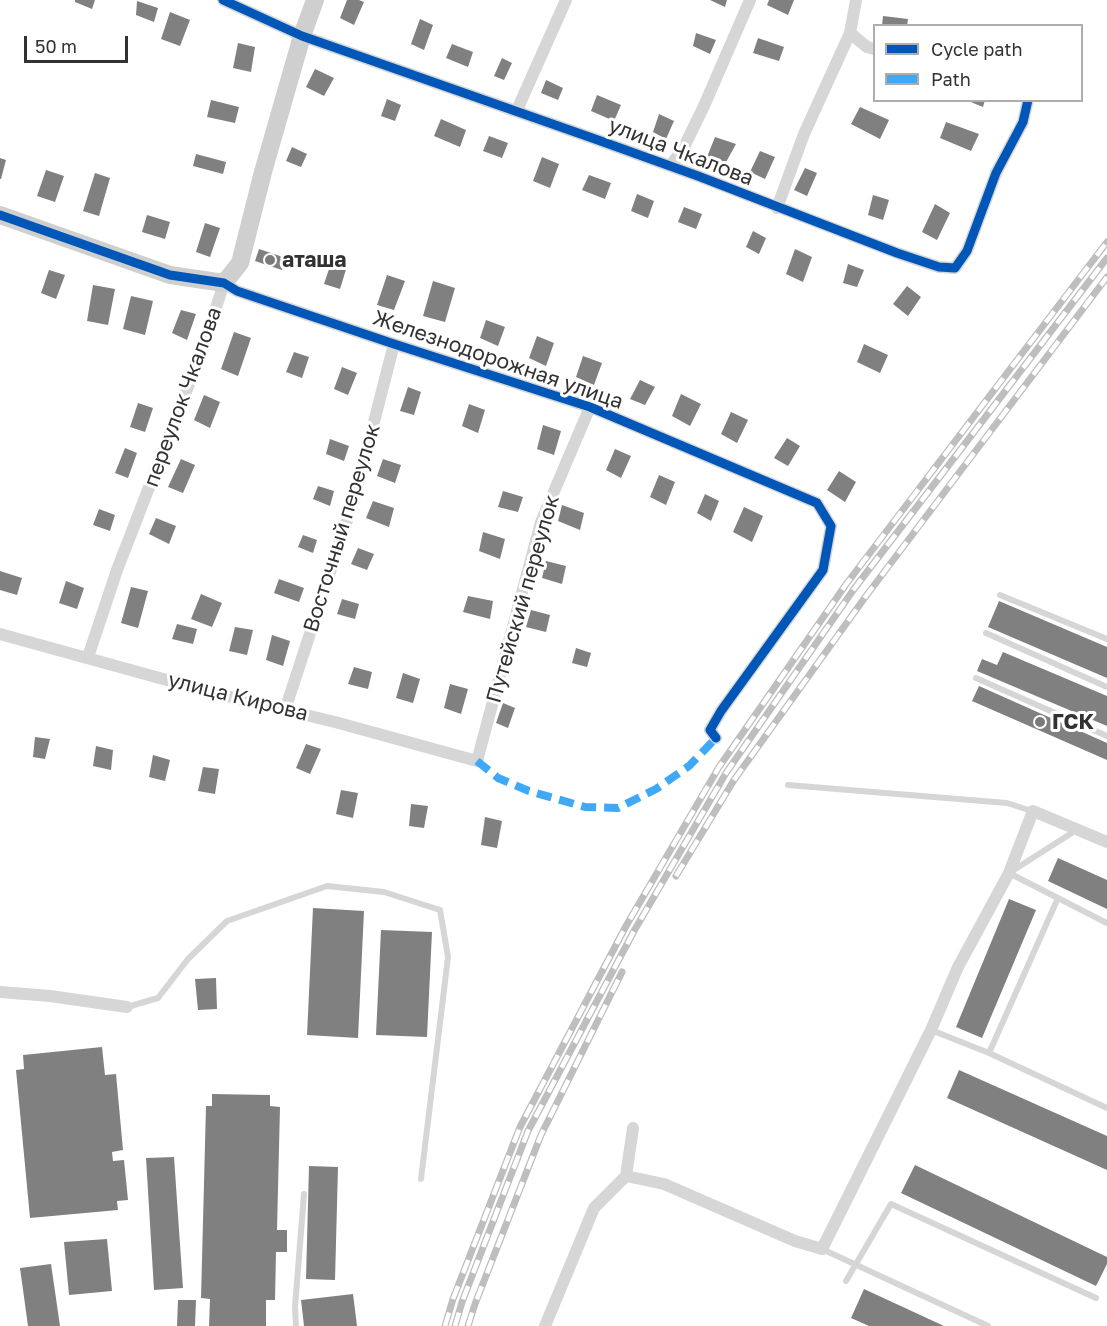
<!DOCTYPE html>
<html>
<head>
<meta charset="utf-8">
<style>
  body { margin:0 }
  #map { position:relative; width:1107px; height:1326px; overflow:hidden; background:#fff; font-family:"Golos Text",sans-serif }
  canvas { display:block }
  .legend { position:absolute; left:873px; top:24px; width:210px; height:78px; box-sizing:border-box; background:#fff; border:2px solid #adadad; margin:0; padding:8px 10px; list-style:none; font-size:18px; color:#323232 }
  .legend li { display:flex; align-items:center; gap:12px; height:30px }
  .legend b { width:30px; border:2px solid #adadad }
  .scale { position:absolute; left:24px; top:36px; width:104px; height:27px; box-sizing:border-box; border:3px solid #323232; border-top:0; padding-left:8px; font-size:18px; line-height:21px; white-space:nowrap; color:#323232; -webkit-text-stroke:4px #fff; paint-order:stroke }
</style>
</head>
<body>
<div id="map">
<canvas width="1107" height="1326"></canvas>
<ul class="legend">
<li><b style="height:8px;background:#0057b8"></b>Cycle path</li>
<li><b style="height:8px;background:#3fa9f5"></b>Path</li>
</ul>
<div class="scale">50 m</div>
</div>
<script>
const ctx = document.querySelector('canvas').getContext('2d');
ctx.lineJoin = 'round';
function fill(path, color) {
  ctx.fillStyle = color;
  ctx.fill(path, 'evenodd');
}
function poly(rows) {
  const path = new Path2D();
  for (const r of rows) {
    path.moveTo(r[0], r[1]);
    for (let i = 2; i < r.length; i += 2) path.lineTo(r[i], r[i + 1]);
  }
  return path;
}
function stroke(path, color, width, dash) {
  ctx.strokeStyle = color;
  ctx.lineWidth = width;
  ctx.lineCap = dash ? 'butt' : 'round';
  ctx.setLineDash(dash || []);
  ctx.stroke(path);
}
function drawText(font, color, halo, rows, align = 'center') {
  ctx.font = font + ' "Golos Text",sans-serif';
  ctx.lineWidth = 6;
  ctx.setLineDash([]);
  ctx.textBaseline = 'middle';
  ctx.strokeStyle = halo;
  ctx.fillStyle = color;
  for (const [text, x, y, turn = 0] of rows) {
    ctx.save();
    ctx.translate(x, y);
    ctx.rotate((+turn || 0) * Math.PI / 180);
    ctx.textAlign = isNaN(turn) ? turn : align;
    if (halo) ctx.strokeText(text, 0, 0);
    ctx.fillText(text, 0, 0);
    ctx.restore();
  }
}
const building = poly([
  [75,0,95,0,92,9,75,2],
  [347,0,359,0,364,2,354,25,340,18],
  [710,0,727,0,725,7],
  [769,0,794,0,788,15,767,5],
  [137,1,158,8,154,22,136,15],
  [170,12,190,20,180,46,161,39],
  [883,16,908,19,907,26,882,26],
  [420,19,433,25,424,50,411,44],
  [696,33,716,40,710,54,693,46],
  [758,38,784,47,779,61,753,53],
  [238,43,255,47,251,72,233,68],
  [452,44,473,52,468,67,446,58],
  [502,58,512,63,504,80,494,76],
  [315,69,334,78,324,96,306,87],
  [546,80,563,88,558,100,541,93],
  [597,95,621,105,614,121,591,111],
  [387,99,401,105,395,121,381,116],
  [211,100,239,107,235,123,207,117],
  [966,100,985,100,983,107],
  [860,107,889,120,880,139,851,124],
  [659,114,674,121,666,139,653,132],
  [441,119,466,130,460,147,434,136],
  [946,122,979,134,971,151,940,138],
  [489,136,508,143,502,158,483,151],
  [715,137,736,144,725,164,707,157],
  [292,147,307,154,301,167,286,161],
  [760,151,775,157,765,179,750,172],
  [196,154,226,162,223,174,193,166],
  [542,157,559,164,550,188,533,181],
  [0,158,6,160,1,179,0,179],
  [805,168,817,173,807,196,794,190],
  [46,170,64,176,55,202,37,196],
  [95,173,110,178,99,216,83,211],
  [589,175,611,183,605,199,582,190],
  [637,194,654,201,648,218,631,211],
  [873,195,889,200,883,220,868,215],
  [935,204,950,213,937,240,922,232],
  [684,207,702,214,696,229,678,222],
  [147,215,170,222,165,239,142,232],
  [205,223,220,228,210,257,196,252],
  [753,231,766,238,759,254,746,247],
  [259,249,286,258,282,270,255,261],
  [795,249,812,257,803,282,786,274],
  [333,257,348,263,340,289,324,284],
  [848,264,864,270,857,287,843,283],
  [49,270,65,275,56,299,41,293],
  [387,275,405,281,394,310,377,305],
  [433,281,455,288,445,322,423,316],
  [93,285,115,289,108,325,87,321],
  [907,286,921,297,908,316,893,304],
  [131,296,153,301,145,335,123,329],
  [181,310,196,314,187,340,172,333],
  [486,320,505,327,498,346,480,338],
  [234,332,251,338,238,376,221,369],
  [537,336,554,343,546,366,529,358],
  [864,344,888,355,880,373,857,362],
  [294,352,309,357,302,378,286,372],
  [583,356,602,363,594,385,576,377],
  [342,367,357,373,348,395,334,389],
  [640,380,655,387,645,405,630,399],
  [408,387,421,392,414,415,400,411],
  [681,394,701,404,690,426,672,416],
  [204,395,220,402,210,428,194,420],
  [138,403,153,408,145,432,130,427],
  [469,404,485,410,478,433,462,426],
  [731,412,748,420,737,443,721,434],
  [543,425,561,431,554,455,537,449],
  [787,438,800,446,788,466,774,458],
  [330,439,349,446,344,461,326,454],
  [125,448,137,453,128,478,115,473],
  [615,449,631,456,621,478,606,470],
  [181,459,195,465,183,493,168,487],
  [383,459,401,465,395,483,377,476],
  [839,471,856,482,845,502,827,490],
  [659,475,675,482,666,505,650,497],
  [318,486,334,491,330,506,313,499],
  [503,491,523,497,518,512,498,507],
  [705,494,719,501,711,521,697,513],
  [373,501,394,508,389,527,366,518],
  [562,505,584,513,580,530,558,521],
  [744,507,763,516,752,542,733,532],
  [99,509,115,515,110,531,93,525],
  [156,518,176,526,169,544,149,534],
  [483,532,505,539,500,559,479,551],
  [303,535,317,540,313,553,298,547],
  [358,548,374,554,367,570,351,564],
  [546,561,566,566,562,584,542,578],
  [0,571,22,578,17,595,0,590],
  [279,579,304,588,299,602,274,593],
  [66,581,84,588,77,609,59,603],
  [131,587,148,591,138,628,121,623],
  [201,594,222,603,212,627,191,619],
  [468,596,493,601,490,619,463,612],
  [342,599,359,604,355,619,337,614],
  [999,601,1107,647,1107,678,988,627],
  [531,610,550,615,546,632,526,627],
  [177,624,197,629,193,644,172,639],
  [235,627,253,630,247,655,229,651],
  [272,635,290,641,283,666,266,660],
  [576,648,591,653,587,667,572,663],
  [1003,652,1107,696,1107,726,977,671,982,659,997,665],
  [354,667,372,672,368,689,348,684],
  [403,673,420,679,413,703,396,698],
  [450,684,468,689,461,714,444,708],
  [979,686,1107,743,1107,760,972,701],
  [503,703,515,708,508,728,496,723],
  [35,737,50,739,45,759,33,757],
  [306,744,321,749,310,774,296,768],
  [96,746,113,750,111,770,93,766],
  [153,755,170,760,165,781,149,777],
  [203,767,219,769,215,794,198,791],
  [341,790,358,793,353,818,336,814],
  [411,804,428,806,424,828,409,826],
  [485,817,502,821,497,848,481,845],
  [1058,858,1107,880,1107,909,1048,881],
  [1009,899,1036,910,982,1038,956,1027],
  [313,908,364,911,358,1038,307,1035],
  [381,930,432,932,427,1037,376,1035],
  [216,978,217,1009,198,1010,195,979],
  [102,1047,105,1075,116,1074,123,1150,112,1152,113,1161,124,1160,128,1200,117,1201,118,1210,30,1218,16,1070,24,1069,23,1055],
  [959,1070,1107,1136,1107,1170,947,1098],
  [212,1094,270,1095,270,1106,280,1107,277,1230,287,1230,287,1252,276,1252,275,1300,266,1300,266,1326,209,1326,210,1299,201,1298,206,1106,212,1106],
  [174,1157,183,1288,154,1290,146,1158],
  [915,1165,1107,1257,1107,1264,1096,1286,901,1193],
  [309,1166,338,1167,335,1280,306,1279],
  [107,1239,112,1291,69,1295,64,1242],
  [51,1264,60,1326,28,1326,20,1268],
  [864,1289,944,1326,869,1326,851,1318],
  [353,1294,357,1326,304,1326,301,1300],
  [178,1300,196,1300,195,1326,177,1326]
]);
const lane = poly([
  [1000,595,1107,639],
  [986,633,1107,687],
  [976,678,1107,736],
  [788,785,1007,803,1032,811],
  [1078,829,1009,873,1107,923],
  [127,1007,158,998,188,959,227,921,327,886,384,892,440,910,448,957,421,1179],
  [931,1030,989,1053,1107,1108],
  [989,1053,1058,898],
  [822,1249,988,1326],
  [846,1281,891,1204,1096,1298],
  [296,1326,295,1307,304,1194]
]);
const street = poly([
  [223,0,302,36,595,139,698,176,897,253,939,267,955,268,967,251,996,173,1023,122,1028,100],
  [850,33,867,47,874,49],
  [517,110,566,0],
  [670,166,683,149,704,106,750,0],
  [777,208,804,134,850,33,856,0],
  [0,634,214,693,335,722,477,761,541,522,590,407],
  [88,657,117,570,203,348,224,283,237,291,394,344,590,407,817,503,831,526,823,570,721,711,710,730,716,738],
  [285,710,355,496,394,344],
  [0,992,50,996,127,1007],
  [626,1176,664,1184,795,1241,822,1249,931,1030,958,967,1009,873,1033,811,1107,842],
  [545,1326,594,1208,626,1176,633,1128]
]);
const secondary = poly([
  [0,215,170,275,224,283,240,263,263,172,302,36,315,0]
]);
const rail = poly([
  [676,876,734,780,866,596,1107,277],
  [445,1326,453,1299,520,1127,626,926,719,767,847,583,1107,242],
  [455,1326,462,1302,528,1131,634,931,726,773,854,589,1107,258],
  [468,1326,475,1304,541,1135,622,972]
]);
const quiet = poly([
  [477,761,498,778,529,791,585,807,618,808,656,789,689,766,716,738]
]);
const cycleway = poly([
  [223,0,302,36,595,139,698,176,897,253,939,267,955,268,967,251,996,173,1023,122,1028,100],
  [0,215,170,275,224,283,237,291,394,344,590,407,817,503,831,526,823,570,721,711,710,730,716,738]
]);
const markers = [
  [270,260,6,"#7a7a7a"],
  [1040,722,6,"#7a7a7a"]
];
const streetNames = [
  ["улица Чкалова",681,152,21],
  ["Железнодорожная улица",498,360,19],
  ["переулок Чкалова",183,397,-70],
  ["Восточный переулок",342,528,-73],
  ["Путейский переулок",523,599,-74],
  ["улица Кирова",238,697,14]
];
const poiNames = [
  ["аташа",282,260],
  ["ГСК",1052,722]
];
fill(building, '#808080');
stroke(lane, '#d6d6d6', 6);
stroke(street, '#d6d6d6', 12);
stroke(secondary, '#cfcfcf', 18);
stroke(rail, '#bebebe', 7);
stroke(rail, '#fff', 4.5, [14]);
stroke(quiet, '#3fa9f5', 8, [15, 8]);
stroke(cycleway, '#0057b8', 9);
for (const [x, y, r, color] of markers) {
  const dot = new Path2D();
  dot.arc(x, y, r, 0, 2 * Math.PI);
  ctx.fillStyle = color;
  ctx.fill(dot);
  stroke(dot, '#fff', 2);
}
drawText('21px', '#323232', '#fff', streetNames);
drawText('bold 21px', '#323232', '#fff', poiNames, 'left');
</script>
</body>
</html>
